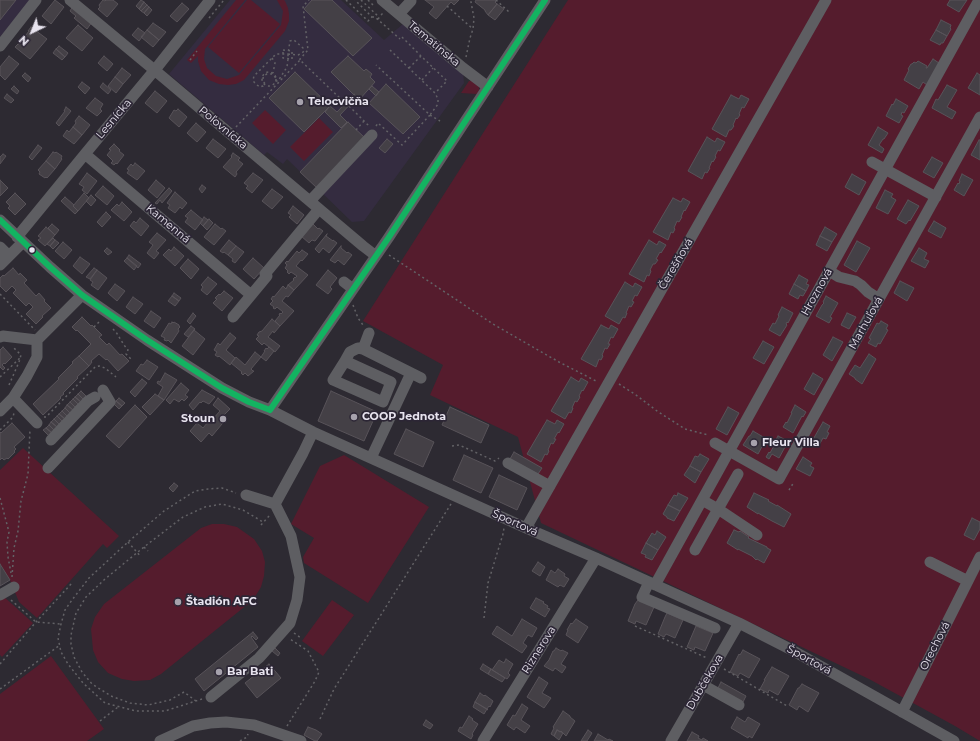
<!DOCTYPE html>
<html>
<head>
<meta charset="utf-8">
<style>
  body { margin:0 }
  #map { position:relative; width:980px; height:741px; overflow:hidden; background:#2d2a32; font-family:Montserrat,sans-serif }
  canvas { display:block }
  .north { position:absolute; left:12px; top:12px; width:40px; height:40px; -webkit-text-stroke:3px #2c2635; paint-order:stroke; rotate:223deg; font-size:11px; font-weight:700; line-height:16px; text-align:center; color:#e7e3ee }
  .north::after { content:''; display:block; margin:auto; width:14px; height:18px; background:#e7e3ee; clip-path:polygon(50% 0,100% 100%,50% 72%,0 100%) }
</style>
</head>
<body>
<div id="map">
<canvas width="980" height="741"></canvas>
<div class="north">N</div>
</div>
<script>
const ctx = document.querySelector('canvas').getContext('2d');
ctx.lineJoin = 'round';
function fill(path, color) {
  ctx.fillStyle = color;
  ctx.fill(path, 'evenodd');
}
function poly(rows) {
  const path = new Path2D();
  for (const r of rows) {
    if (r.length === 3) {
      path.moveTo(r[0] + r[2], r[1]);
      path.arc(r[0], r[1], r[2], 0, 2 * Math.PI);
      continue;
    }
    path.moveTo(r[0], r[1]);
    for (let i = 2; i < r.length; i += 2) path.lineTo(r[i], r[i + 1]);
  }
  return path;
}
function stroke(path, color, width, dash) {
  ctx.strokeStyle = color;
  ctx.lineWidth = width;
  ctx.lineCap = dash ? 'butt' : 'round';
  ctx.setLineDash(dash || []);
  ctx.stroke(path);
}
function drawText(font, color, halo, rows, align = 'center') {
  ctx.font = font + ' Montserrat,sans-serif';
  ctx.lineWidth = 3.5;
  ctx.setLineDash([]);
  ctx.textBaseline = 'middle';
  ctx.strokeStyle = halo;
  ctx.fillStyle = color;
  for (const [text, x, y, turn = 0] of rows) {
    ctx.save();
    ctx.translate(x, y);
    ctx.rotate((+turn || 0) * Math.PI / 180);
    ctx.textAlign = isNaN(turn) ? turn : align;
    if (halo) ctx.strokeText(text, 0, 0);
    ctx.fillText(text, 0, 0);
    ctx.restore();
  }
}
const built = poly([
  [0,0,31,0,0,37],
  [230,0,341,0,384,40,403,24,463,71,464,83,364,221,352,222,287,159,283,164,267,152,264,155,169,74]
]);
const green = poly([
  [236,0,245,0,205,49,204,59,207,68,216,76,227,79,239,75,281,25,283,11,277,0,284,0,285,1,288,8,289,14,289,21,285,31,244,80,236,84,228,85,219,84,209,80,201,71,198,61,198,56,191,63,187,60],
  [247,0,251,0,280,24,239,73,208,47],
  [568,0,980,0,980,741,955,726,869,679,541,523,518,437,430,395,443,365,363,321],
  [469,81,473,81,479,86,479,91,477,94,461,93],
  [265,110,286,130,273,144,252,123],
  [319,118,333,132,304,161,290,147],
  [23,448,119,536,107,548,103,544,37,618,19,602,10,580,0,564,0,470],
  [344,455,429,507,368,603,304,563,303,557,314,538,291,524,320,466],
  [212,524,224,524,237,527,254,539,262,551,265,562,264,576,261,587,253,600,161,674,150,680,134,681,122,679,108,673,98,662,93,650,92,639,91,629,95,617,104,604,201,528],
  [2,595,33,623,2,657,0,655,0,597],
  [332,600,354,615,323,656,302,641],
  [51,656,104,729,87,741,0,741,0,694]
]);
const building = poly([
  [0,0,16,0,0,20,0,0],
  [55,0,64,7,51,24,42,16,55,0],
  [103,0,105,1,106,0,113,0,118,4,107,17,98,9,100,7,99,5,103,0],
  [141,0,144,2,139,9,136,6,141,0],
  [312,0,332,0,372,38,353,56,304,9,312,0],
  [425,0,459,0,454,5,451,2,436,19,429,13,434,7,425,0],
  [476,0,497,0,495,2,497,4,488,15,485,11,485,10,475,2,476,0],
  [950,0,967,0,959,12,947,5,950,0],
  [144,2,147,5,141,11,139,9,144,2],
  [182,3,189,9,177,22,170,16,182,3],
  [497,4,504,9,495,20,488,15,497,4],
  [147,5,149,7,144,13,141,11,147,5],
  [73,6,92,22,87,29,74,18,76,16,70,11,73,6],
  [149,7,152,10,147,16,144,13,149,7],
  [941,20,951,25,950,28,951,29,947,36,936,30,941,20],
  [153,23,166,32,159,40,147,30,153,23],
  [78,25,93,38,82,51,66,38,78,25],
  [31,27,47,39,30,59,15,47,18,44,19,44,29,31,28,31,31,27],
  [138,28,145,33,139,41,132,35,138,28],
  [147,30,159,40,153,47,141,37,147,30],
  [936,30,947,36,943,43,941,43,940,45,930,40,936,30],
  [59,46,68,53,65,57,56,49,59,46],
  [56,49,65,57,62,60,53,53,56,49],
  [9,56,19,64,5,80,0,75,0,67,9,56],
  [104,56,113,64,107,71,98,63,104,56],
  [348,56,364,71,366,69,372,74,370,77,375,82,359,100,331,72,348,56],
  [933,59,939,63,927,85,923,82,919,89,904,80,909,70,908,69,911,64,912,64,914,62,916,63,918,61,927,66,926,68,927,68,933,59],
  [122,68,131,75,123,84,115,77,122,68],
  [295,72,330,106,304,132,269,98,295,72],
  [25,73,31,78,28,82,22,76,25,73],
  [977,73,980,75,980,95,968,88,977,73],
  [115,77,123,84,116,93,108,86,115,77],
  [82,82,90,88,85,94,78,87,82,82],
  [103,83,111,90,108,94,100,87,103,83],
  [386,84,420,117,403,134,369,103,386,84],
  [947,85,957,90,947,107,956,112,952,119,932,108,936,99,938,100,947,85],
  [14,86,19,91,17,94,11,89,14,86],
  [372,86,379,92,376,96,369,89,372,86],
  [155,91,167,101,157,113,145,103,155,91],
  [7,94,14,100,11,103,4,98,7,94],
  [354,94,357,97,340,115,347,122,341,128,325,112,330,106,337,112,354,94],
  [731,95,739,99,741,95,749,99,744,108,742,107,739,114,740,115,737,119,736,118,733,125,734,126,731,130,729,130,726,137,712,129,731,95],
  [95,98,103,104,100,109,102,111,97,116,86,108,95,98],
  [896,99,908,106,904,113,902,112,901,115,903,116,899,123,886,116,892,104,893,105,896,99],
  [66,107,71,111,59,126,56,123,65,111,64,111,66,107],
  [178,109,187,117,179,127,169,118,174,110,176,111,178,109],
  [79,116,90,125,82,135,73,127,76,123,75,121,79,116],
  [348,122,365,138,317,188,300,172,348,122],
  [196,123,206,132,197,142,187,133,196,123],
  [73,127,82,135,74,144,63,136,67,130,69,132,73,127],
  [878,127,888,133,884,139,883,139,879,145,884,149,882,153,868,145,878,127],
  [707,137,715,142,717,138,725,142,720,151,718,150,715,156,716,157,713,162,712,161,709,168,710,168,707,173,705,172,702,179,688,171,707,137],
  [213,139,226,149,218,158,206,148,213,139],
  [387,139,393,144,385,153,379,148,387,139],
  [979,140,980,140,980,160,971,155,979,140],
  [114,144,120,150,119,151,124,155,117,164,116,163,114,165,111,163,113,161,107,155,111,150,109,149,114,144],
  [38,145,42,148,32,160,29,157,38,145],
  [53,152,55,153,56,152,62,156,61,158,62,159,55,169,46,161,53,152],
  [233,153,240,158,238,160,243,164,236,172,237,174,235,177,223,167,232,157,231,156,233,153],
  [3,154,6,156,0,164,0,157,3,154],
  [932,157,943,163,934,178,923,172,932,157],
  [46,161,55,169,47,178,46,177,45,178,39,174,40,172,38,170,46,161],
  [135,163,145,171,137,180,127,173,129,170,127,169,131,164,133,166,135,163],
  [87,173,97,181,87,194,82,190,84,187,79,184,87,173],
  [253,173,263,180,252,193,246,188,248,186,244,183,253,173],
  [852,174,866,182,859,195,845,187,852,174],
  [962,174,973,180,964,196,954,190,958,183,959,184,960,181,959,181,962,174],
  [0,180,8,188,0,196,0,180],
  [156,180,165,188,157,198,148,190,156,180],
  [202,185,206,188,202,193,199,189,202,185],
  [103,186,114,196,107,205,95,195,103,186],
  [169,188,172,191,162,203,160,200,157,204,155,203,169,188],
  [272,189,283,197,272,209,262,201,272,189],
  [885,190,893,194,891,197,896,200,888,214,876,208,885,190],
  [175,192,187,203,182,209,180,207,175,213,168,208,170,205,167,203,175,192],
  [15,193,26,204,15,215,8,208,10,206,6,202,15,193],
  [84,193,89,198,78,211,73,206,84,193],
  [91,195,96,200,91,206,86,201,91,195],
  [65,197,74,205,73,206,78,211,75,214,61,201,65,197],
  [673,198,681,202,683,198,690,202,685,211,684,210,681,217,682,217,679,222,677,221,674,228,675,229,673,233,671,232,668,240,653,232,673,198],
  [908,200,919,206,910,221,909,220,906,224,897,219,908,200],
  [122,202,132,212,124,221,111,210,117,204,119,206,122,202],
  [293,206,304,215,297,224,289,217,291,215,288,213,293,206],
  [191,210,203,220,195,230,185,222,188,218,185,216,191,210],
  [106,212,111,217,102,227,97,222,106,212],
  [204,217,208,220,203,226,200,223,204,217],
  [140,218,149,226,141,236,130,226,134,221,136,223,140,218],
  [209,219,213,223,207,230,203,226,209,219],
  [934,221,946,228,941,238,928,231,934,221],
  [312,223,318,229,319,228,323,231,315,241,312,240,309,243,301,236,312,223],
  [52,224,59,230,55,235,48,228,52,224],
  [215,224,221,229,222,228,226,231,214,245,204,237,215,224],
  [46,227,55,235,45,246,38,240,41,238,38,236,46,227],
  [825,227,837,234,832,242,820,236,825,227],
  [157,233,166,240,156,251,159,253,154,259,147,253,153,245,149,242,157,233],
  [327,234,326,236,333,241,333,240,337,243,329,253,323,248,319,253,315,249,327,234],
  [820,236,832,242,827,251,816,245,820,236],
  [53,238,55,240,50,246,47,244,53,238],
  [55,240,59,243,53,249,50,246,55,240],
  [229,240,236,246,228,255,224,252,223,253,220,251,229,240],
  [649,240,657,245,659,241,666,245,661,253,660,252,656,259,658,260,655,264,653,264,650,270,651,271,649,276,647,275,644,282,629,274,649,240],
  [857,241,870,248,856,272,844,265,857,241],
  [63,242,72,250,64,259,55,251,63,242],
  [236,246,244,252,235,263,232,261,233,259,228,255,236,246],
  [341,246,341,248,347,253,348,252,352,255,344,265,338,260,335,263,330,260,341,246],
  [174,247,184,256,175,266,163,255,169,249,171,251,174,247],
  [107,248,112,252,108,255,104,251,107,248],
  [919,248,927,253,924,259,929,261,925,268,911,261,919,248],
  [302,250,308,254,302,261,301,260,296,266,308,275,294,290,288,285,294,280,293,279,295,277,295,278,297,276,291,272,289,274,287,272,288,271,285,268,287,265,285,263,287,261,288,262,297,251,299,253,302,250],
  [129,255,141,264,138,268,127,258,129,255],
  [80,257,90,264,82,274,73,266,80,257],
  [127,258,137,266,134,270,124,261,127,258],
  [253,258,264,268,254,279,243,269,253,258],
  [188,259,199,269,191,279,180,268,188,259],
  [13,268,19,275,20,273,27,280,24,283,36,296,39,293,45,300,44,301,51,308,42,316,43,317,36,324,26,314,33,307,29,303,26,306,13,293,16,290,12,286,6,292,0,286,0,278,3,275,4,276,13,268],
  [94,268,97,270,90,279,86,277,94,268],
  [97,270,107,278,98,290,91,285,93,282,90,280,97,270],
  [328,270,337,278,330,287,332,289,328,294,316,285,328,270],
  [799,275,808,280,806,284,809,285,806,291,794,284,799,275],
  [208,277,217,284,207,295,201,290,203,287,201,285,208,277],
  [900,281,914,288,907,301,894,293,900,281],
  [625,282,633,287,635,283,642,287,637,296,635,295,632,301,634,302,631,307,629,306,626,313,627,313,625,318,623,317,619,324,605,316,625,282],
  [115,284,125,291,117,301,108,293,115,284],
  [794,284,806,291,803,296,800,295,798,299,789,294,794,284],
  [288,285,294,290,288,297,286,296,282,301,294,311,280,326,275,321,280,315,279,315,280,313,281,314,283,312,277,307,275,309,273,308,274,307,270,304,273,301,271,299,273,296,274,297,283,286,286,289,288,285],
  [224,291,233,298,222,311,213,303,217,299,215,298,219,294,220,295,224,291],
  [174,293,181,298,179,301,172,296,174,293],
  [172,296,179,301,175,306,168,301,172,296],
  [826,296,838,303,830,317,832,318,829,323,816,316,822,305,824,303,823,302,826,296],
  [133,297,143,304,135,314,126,307,133,297],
  [782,307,793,313,788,323,787,322,786,324,787,325,780,336,769,330,773,323,775,324,779,316,778,315,782,307],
  [151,311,161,318,154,328,144,321,151,311],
  [193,313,196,316,190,324,187,321,193,313],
  [847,313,856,317,849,329,841,325,847,313],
  [82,317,91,326,92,325,102,335,99,337,107,345,109,343,120,355,122,354,129,361,118,371,107,359,106,360,99,354,91,361,92,362,89,366,79,356,91,344,77,330,76,331,72,327,82,317],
  [272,319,280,326,274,333,273,331,268,337,280,346,275,352,264,343,262,345,256,339,259,336,257,335,259,332,262,331,272,319],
  [881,321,888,325,886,329,888,330,880,344,878,343,876,347,868,343,871,339,869,338,877,323,879,324,881,321],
  [172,322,173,323,174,322,179,325,179,326,180,327,178,329,179,331,171,343,168,340,167,341,164,340,165,338,161,336,169,323,171,324,172,322],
  [601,325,609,329,611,325,618,329,613,338,611,337,608,344,610,344,607,349,605,348,602,355,603,356,601,360,599,359,596,367,581,359,601,325],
  [191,326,195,329,188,337,184,334,191,326],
  [194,330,205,339,193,355,182,346,194,330],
  [230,333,236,338,226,350,235,358,230,365,219,356,218,357,215,355,217,352,214,350,218,343,220,345,230,333],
  [833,337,843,342,832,361,823,355,833,337],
  [763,341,774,347,764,364,753,358,763,341],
  [3,347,12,357,5,364,4,363,2,365,5,368,3,370,0,367,0,350,3,347],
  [269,347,274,351,266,361,261,357,265,351,264,351,266,348,267,349,269,347],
  [255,352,261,357,251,369,253,371,254,371,248,376,245,373,243,375,241,373,242,372,231,363,236,357,245,365,255,352],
  [869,354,876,359,862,384,855,379,855,378,849,374,855,365,860,368,869,354],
  [79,356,89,366,77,377,78,378,63,393,64,394,60,397,61,398,43,415,33,404,59,379,58,378,73,363,72,362,79,356],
  [147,360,158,367,149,380,136,371,141,364,143,365,147,360],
  [165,373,177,380,164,400,158,396,163,387,157,383,158,381,160,382,165,373],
  [813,373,823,379,814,395,804,389,813,373],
  [571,377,579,382,581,378,588,382,583,391,582,390,579,396,580,397,577,402,575,401,572,408,573,408,571,413,569,412,565,419,551,411,571,377],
  [142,379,147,383,135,397,130,392,142,379],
  [181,383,189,390,185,395,188,397,184,401,182,399,179,402,174,399,170,404,166,400,181,383],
  [202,390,215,397,209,404,203,401,201,403,200,402,193,410,189,405,202,390],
  [81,391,86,396,83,399,78,394,81,391],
  [331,391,377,412,364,441,318,421,331,391],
  [78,394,83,399,81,402,75,397,78,394],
  [155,394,164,400,150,415,142,407,155,394],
  [75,397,81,402,78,404,73,399,75,397],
  [119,398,125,403,122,406,116,401,119,398],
  [218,398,230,409,224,415,227,418,212,436,209,433,201,442,190,431,197,423,203,428,208,422,208,420,211,419,212,420,220,411,213,405,218,398],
  [73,399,78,404,75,407,70,402,73,399],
  [116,401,122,406,119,409,114,404,116,401],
  [70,402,75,407,73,410,67,405,70,402],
  [67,405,73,410,70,413,65,408,67,405],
  [135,405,147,417,119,448,106,436,135,405],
  [795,405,806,412,803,417,802,416,793,433,783,427,786,422,787,423,792,413,791,413,795,405],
  [450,407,489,425,481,443,442,425,450,407],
  [728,407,739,413,727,435,716,429,728,407],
  [65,408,70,413,67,416,62,411,65,408],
  [62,411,67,416,65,419,59,414,62,411],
  [59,414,65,419,62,421,57,416,59,414],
  [57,416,62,421,59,424,54,419,57,416],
  [54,419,59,424,57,427,51,422,54,419],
  [547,420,555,424,557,420,564,424,559,433,558,432,554,439,556,439,553,444,551,443,548,450,549,451,547,455,545,454,541,462,527,454,547,420],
  [51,422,57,427,54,430,49,425,51,422],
  [823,422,830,426,827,432,829,433,826,439,823,438,818,447,811,443,823,422],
  [12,423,25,437,14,447,16,449,14,451,15,452,8,459,7,458,4,460,2,458,0,460,0,432,1,433,12,423],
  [49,425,54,430,52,433,46,428,49,425],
  [46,428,52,433,49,436,43,430,46,428],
  [406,429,434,442,423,467,394,454,406,429],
  [753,431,765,438,764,440,765,441,758,454,743,445,749,436,750,436,753,431],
  [778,436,790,442,787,447,785,447,779,458,772,454,769,459,766,457,769,452,770,453,775,444,774,443,778,436],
  [514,452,542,468,538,474,510,459,514,452],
  [700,454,709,459,701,472,690,466,695,456,698,457,700,454],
  [464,455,493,468,481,493,453,480,464,455],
  [803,457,812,463,810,466,814,468,810,476,796,469,803,457],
  [690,466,701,472,695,483,684,475,690,466],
  [499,475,527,488,517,510,489,497,499,475],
  [174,483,178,486,173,492,169,488,174,483],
  [678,493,688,498,680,511,668,505,674,495,677,496,678,493],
  [754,493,769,500,768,501,777,506,777,505,791,514,784,527,772,521,758,513,758,514,747,507,754,493],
  [668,505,680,511,674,521,667,518,667,517,663,514,668,505],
  [972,518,980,522,980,529,974,540,964,535,972,518],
  [734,530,739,532,740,531,749,537,748,538,767,547,767,548,771,550,764,563,757,559,756,560,752,556,738,549,738,550,727,543,734,530],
  [657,531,666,537,658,550,646,543,652,533,655,535,657,531],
  [646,543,658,550,652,560,645,557,646,555,641,553,646,543],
  [538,562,545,567,540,576,532,571,538,562],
  [0,564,10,580,0,586,0,564],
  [558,569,565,574,564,576,569,579,564,587,560,585,558,587,546,580,551,570,555,573,558,569],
  [536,598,544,602,543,603,548,606,547,608,550,609,545,617,530,608,536,598],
  [638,600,654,607,646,625,636,621,635,624,628,621,635,604,638,600],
  [667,613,683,620,675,638,666,634,664,637,658,634,665,617,667,613],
  [522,619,537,628,532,637,528,635,523,643,527,646,522,653,492,634,497,626,512,636,522,619],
  [576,619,588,627,578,643,566,635,568,630,567,630,571,623,572,624,576,619],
  [696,626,713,633,705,651,695,647,694,650,687,647,696,626],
  [253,632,258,638,256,640,252,636,251,637,258,647,204,691,195,679,253,632],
  [275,648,280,653,278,656,272,651,275,648],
  [556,648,561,651,562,650,568,653,561,664,566,667,562,673,555,668,553,671,544,666,549,660,553,651,554,651,556,648],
  [743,650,760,659,749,678,740,673,738,676,730,672,739,654,740,655,743,650],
  [506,659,513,664,508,673,510,675,507,679,492,670,499,660,504,663,506,659],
  [269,664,281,678,257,698,245,683,269,664],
  [483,664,491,669,488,674,480,669,483,664],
  [772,667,789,676,778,695,769,690,768,693,760,689,765,680,764,680,772,667],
  [491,669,505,678,502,682,488,674,491,669],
  [539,677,548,683,542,693,551,698,544,708,527,697,539,677],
  [721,682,746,696,743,702,718,688,721,682],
  [802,684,819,693,808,712,799,706,797,710,789,705,798,688,799,688,802,684],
  [480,693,484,696,485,695,493,701,490,707,489,706,487,709,488,710,475,702,480,693],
  [475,702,487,709,484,714,473,707,475,702],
  [522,704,528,708,521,720,530,726,525,733,516,727,514,730,507,725,513,715,515,716,522,704],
  [563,711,570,716,570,717,575,721,566,736,561,731,560,732,557,730,554,736,551,734,554,728,553,727,563,711],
  [469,716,473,719,472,720,478,724,472,734,473,735,471,739,458,731,460,727,462,728,469,716],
  [737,717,745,722,748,717,760,724,752,738,749,736,748,738,731,728,737,717],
  [426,720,433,725,430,729,423,725,426,720],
  [308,727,316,730,322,734,317,741,315,741,304,735,308,727],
  [557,730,563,733,559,740,554,736,557,730],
  [588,730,592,733,587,741,581,741,588,730],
  [692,732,699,736,698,738,702,740,703,738,708,741,687,741,692,732],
  [598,734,608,740,609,739,613,741,594,741,598,734]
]);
const path = poly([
  [346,0,368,21,372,17,355,0],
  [361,0,379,17],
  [368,0,374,6],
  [496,0,509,12],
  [447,6,473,29],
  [372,17,375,17,400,39],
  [209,18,224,0],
  [378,19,382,14,381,13],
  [402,37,421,56],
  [283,50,292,51,292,59,283,58,283,50],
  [390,50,435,93,438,99,438,104,430,115],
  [288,54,298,55,302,53,304,51,303,48,294,40,290,41,288,54,288,59,287,67,280,78,278,81,276,81,276,78,272,74,267,74,265,75,263,78,264,82,265,84,263,86,260,87,257,85,254,82,253,80,254,76,276,54,288,54],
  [466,57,470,38,473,29,474,18,471,2,471,0],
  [272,58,275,63,273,73],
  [190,60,197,51],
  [300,60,300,59,308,50,303,6,309,0],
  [409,68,421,56,447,81,435,93],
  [269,79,7],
  [422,80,433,68],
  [349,106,369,126],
  [430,115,440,121],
  [376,126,378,123,402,145,430,115,376,65],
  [236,127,300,60,345,103],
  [356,130,364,121],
  [389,255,493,324,559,362,596,381],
  [0,294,35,330],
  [353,305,358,318,363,325],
  [94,327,101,320],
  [113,329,116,332,124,345,128,350,126,354,132,360],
  [0,377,20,358],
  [619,384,636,395,657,411,685,429,708,435],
  [9,385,19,362,21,355,13,347],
  [44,417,46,417,95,367,99,366,105,368,116,377],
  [0,430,13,417,14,413],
  [452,446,459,445,495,461,499,458],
  [789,490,794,482],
  [0,498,9,532,7,542,8,557,11,573],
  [261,525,270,515],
  [128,542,141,557],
  [144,547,148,551],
  [12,577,14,548,18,531,21,501,28,474,30,429],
  [11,600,36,622,61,624],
  [484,618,488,583,503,534,504,528],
  [635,626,707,658],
  [294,633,301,638],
  [0,664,36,622,72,583],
  [724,669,787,706],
  [0,689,60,645],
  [202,699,165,711,136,711,105,703,83,683,68,664,61,652,58,638,61,624,65,610,72,600,89,578,128,542,164,511,195,491,208,489,222,488,236,493],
  [196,701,184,692,170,700,148,705,130,703,111,696,92,684,82,672,74,657,71,644,71,635,76,613,86,597,105,579,144,547,183,517,205,507,222,504,243,510,263,522],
  [320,719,334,689,451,504],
  [100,721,118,707],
  [287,726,315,681,319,672,308,651,290,639],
  [240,741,247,737,248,734]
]);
const minor = poly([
  [70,0,164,78,363,246,376,256],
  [382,0,463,68,488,87],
  [399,14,411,1],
  [0,46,36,0],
  [85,154,251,295],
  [872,162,936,197],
  [310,201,372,135],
  [0,220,50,267,82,295,147,340,222,388,249,402,270,410,313,432,526,528,596,558,739,623,790,649,954,741],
  [17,237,85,154,158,66,210,0],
  [0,247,5,252,0,256],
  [0,265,23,242],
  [829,271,839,277,855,281,861,285,868,292,879,299],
  [344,282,353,289],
  [233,317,267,276,265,274,319,209],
  [0,337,3,336,37,340,82,295],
  [363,349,369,333],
  [345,361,333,380,383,402,391,382,345,361,350,352,358,348,363,349,411,373,371,458],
  [411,373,421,378],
  [13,398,37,423],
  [270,410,389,237,545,0],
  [0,411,13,398,27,376,37,357,37,340],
  [51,440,88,401,95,397],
  [715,443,779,479,980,117],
  [508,463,550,486],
  [48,468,110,402,103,390],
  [738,474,718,509,757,535],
  [246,495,275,504,303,453,313,432],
  [526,528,826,0],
  [695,550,718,509,702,500],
  [930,562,968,581],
  [649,582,642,597,715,628],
  [655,585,979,0],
  [0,595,14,587],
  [703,685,739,705],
  [211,697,259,658,290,623,297,600,300,577,291,536,275,504],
  [902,712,980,557],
  [160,741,193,726,210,723,226,722,254,725,301,741],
  [483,741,596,558],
  [671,741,739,623]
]);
const bus1 = poly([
  [0,220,50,267,82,295,147,340,222,388,249,402,270,410],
  [270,410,389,237,545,0]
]);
const markers = [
  [300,102,4,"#a6a2ac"],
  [32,250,3.5,"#e7e3ee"],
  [354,417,4,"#a6a2ac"],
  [223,419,4,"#a6a2ac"],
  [754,443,4,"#a6a2ac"],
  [178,602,4,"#a6a2ac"],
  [219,672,4,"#a6a2ac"]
];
const streetNames = [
  ["Tematínska",434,44,40],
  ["Lesnícka",114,119,-50],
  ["Poľovnícka",223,128,40],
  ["Kamenná",168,224,40],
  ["Čerešňová",676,264,-60],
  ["Hroznová",817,292,-61],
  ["Marhuľová",866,323,-61],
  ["Športová",515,523,24],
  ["Orechová",935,646,-63],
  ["Riznerova",539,650,-58],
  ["Športová",809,660,29],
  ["Dubčekova",705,682,-60]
];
const poiNames = [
  ["Telocvičňa",308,102],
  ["COOP Jednota",362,417],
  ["Stoun",215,419,"right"],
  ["Fleur Villa",762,443],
  ["Štadión AFC",186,602],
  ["Bar Bati",227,672]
];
fill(built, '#342c40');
fill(green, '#551c2d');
fill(building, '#444046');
stroke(building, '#585359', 1);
stroke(path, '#636266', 1.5, [2, 3]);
stroke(minor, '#5e5e62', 11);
stroke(bus1, '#13b361', 6);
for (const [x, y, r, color] of markers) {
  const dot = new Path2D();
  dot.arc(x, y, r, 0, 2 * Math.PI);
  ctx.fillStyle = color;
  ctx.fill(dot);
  stroke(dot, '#2c2635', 1.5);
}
drawText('11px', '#e7e3ee', '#2c2635', streetNames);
drawText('bold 11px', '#e7e3ee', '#2c2635', poiNames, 'left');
</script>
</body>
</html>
